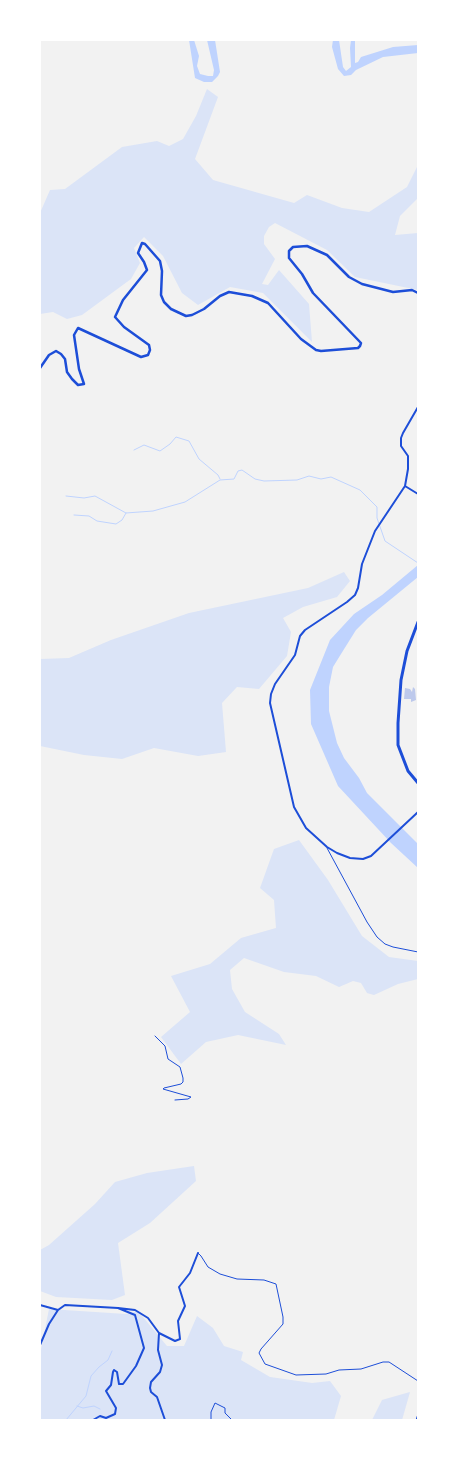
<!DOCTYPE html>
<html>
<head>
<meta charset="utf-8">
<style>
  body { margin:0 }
  #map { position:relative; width:458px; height:1460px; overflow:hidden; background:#f2f2f2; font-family:"Varela Round",sans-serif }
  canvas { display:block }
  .frame { position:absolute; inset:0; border:41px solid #fff; pointer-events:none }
</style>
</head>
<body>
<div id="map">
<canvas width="458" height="1460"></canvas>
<div class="frame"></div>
</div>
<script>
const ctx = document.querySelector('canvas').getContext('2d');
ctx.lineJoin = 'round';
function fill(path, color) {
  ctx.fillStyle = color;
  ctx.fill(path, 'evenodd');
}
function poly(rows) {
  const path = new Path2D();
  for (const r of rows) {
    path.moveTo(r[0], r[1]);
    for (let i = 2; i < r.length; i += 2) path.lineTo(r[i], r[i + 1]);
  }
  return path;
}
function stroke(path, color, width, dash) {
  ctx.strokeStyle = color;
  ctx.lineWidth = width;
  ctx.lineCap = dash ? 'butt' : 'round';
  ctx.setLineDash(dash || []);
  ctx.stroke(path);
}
const green = poly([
  [207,89,218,97,195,159,213,180,294,203,307,195,342,208,369,212,407,187,418,165,418,198,400,216,395,235,418,233,418,290,355,277,327,250,275,223,269,227,264,236,264,244,275,259,262,284,268,285,279,270,309,304,312,342,263,293,230,287,198,305,182,293,163,256,144,237,134,248,140,263,131,279,82,315,67,319,53,312,40,314,40,213,50,190,65,189,122,147,157,141,169,146,183,139,196,116],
  [344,572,350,581,337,597,303,607,283,618,291,632,287,656,259,689,237,687,222,703,226,752,198,756,154,748,122,759,84,755,40,746,40,659,69,658,111,640,189,613,308,588],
  [299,840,328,880,362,936,389,957,418,961,418,979,398,984,374,995,367,993,361,983,353,981,339,987,316,976,284,972,244,958,230,970,232,989,245,1012,279,1034,286,1045,238,1035,206,1042,181,1064,161,1037,190,1012,171,976,210,964,241,938,276,928,274,900,260,888,274,849],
  [194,1166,196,1181,150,1223,118,1243,125,1295,112,1300,56,1297,40,1291,40,1250,49,1245,95,1204,115,1182,147,1173],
  [49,1309,126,1314,138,1311,167,1346,184,1346,197,1316,213,1328,224,1346,243,1352,241,1360,270,1377,312,1383,330,1381,341,1396,334,1420,40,1420,40,1354],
  [410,1392,402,1420,372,1420,382,1400]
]);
const water = poly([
  [189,40,194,40,199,56,197,66,200,74,208,76,213,76,214,70,207,40,215,40,220,72,218,76,212,82,204,82,195,78],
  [333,40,339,40,343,67,346,71,351,67,350,48,351,40,355,40,355,63,358,62,361,57,393,47,418,45,418,53,383,57,356,70,351,75,344,76,338,69,332,47],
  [418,565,418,577,368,618,356,630,341,654,333,667,329,687,329,711,337,743,344,758,359,778,367,793,418,844,418,868,391,843,338,786,311,724,310,690,330,640,354,614,382,595]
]);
const stream = poly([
  [134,450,144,445,160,451,170,444,176,437,189,441,199,459,218,475,220,479],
  [66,496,84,498,95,496,126,513,153,511,185,502,220,480,234,479,238,471,242,470,255,479,264,481,297,480,309,476,321,479,331,477,360,490,377,507,377,518,385,541,418,563],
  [74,515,89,516,97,521,116,524,122,520,126,513],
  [77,1406,83,1408,94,1406,100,1409],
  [66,1420,86,1396,91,1376,99,1367,108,1360,112,1351]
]);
const building = poly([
  [413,687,415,689,416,700,411,702,411,699,404,699,405,688,410,689,412,692]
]);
const path = poly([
  [155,1036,165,1046,168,1059,180,1067,183,1078,183,1082,181,1084,164,1088,163,1089,191,1097,188,1099,175,1100],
  [211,1420,211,1412,215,1403,225,1408,225,1413,232,1420]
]);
const service = poly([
  [327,848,367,922,377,937,385,944,393,947,418,952],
  [198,1253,201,1256,208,1267,220,1274,237,1279,264,1280,276,1284,283,1317,283,1324,261,1349,259,1353,265,1364,296,1375,326,1374,339,1370,361,1369,383,1362,389,1362,418,1381],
  [416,1420,418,1414]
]);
const minor = poly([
  [418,407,403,433,401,438,401,446,408,456,408,469,405,486,375,531,362,564,358,588,355,595,347,602,305,630,300,636,295,655,275,684,271,694,270,703,294,807,306,828,327,847,337,853,350,858,363,859,371,856,418,812],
  [405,486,418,494],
  [40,1305,58,1310],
  [40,1345,49,1324,58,1310,65,1305,118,1308],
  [93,1420,100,1416,106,1418,115,1414,116,1408,106,1391,111,1385,113,1372,114,1370,117,1372,119,1384,123,1384,136,1366,144,1348,135,1315,118,1308,135,1310,148,1318,159,1333],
  [165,1420,157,1397,151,1392,150,1388,151,1382,160,1372,162,1365,158,1350,159,1333,175,1341,180,1339,178,1321,185,1306,179,1287,190,1273,198,1253]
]);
const tertiary = poly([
  [40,368,49,355,56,351,61,354,65,359,67,372,72,379,78,385,84,384,79,369,74,335,78,328,141,357,148,355,150,350,149,345,124,327,115,317,123,300,147,270,144,262,138,253,142,243,145,244,160,261,162,271,161,295,164,302,171,309,186,316,192,315,204,309,220,296,229,292,252,296,268,303,301,339,316,350,321,351,358,348,360,346,361,343,313,293,302,274,289,258,289,251,293,247,307,246,327,255,349,277,362,284,393,292,412,290,418,293]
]);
const secondary = poly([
  [418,622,407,651,401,680,398,723,398,745,408,771,418,783]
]);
fill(green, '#dbe4f7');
fill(water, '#bfd3fe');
stroke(stream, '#bfd3fe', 1);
fill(building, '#bdc9ec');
stroke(path, '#1d4ed8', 1);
stroke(service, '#1d4ed8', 1);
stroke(minor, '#1d4ed8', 2);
stroke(tertiary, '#1d4ed8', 2.5);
stroke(secondary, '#1d4ed8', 3);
</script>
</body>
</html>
